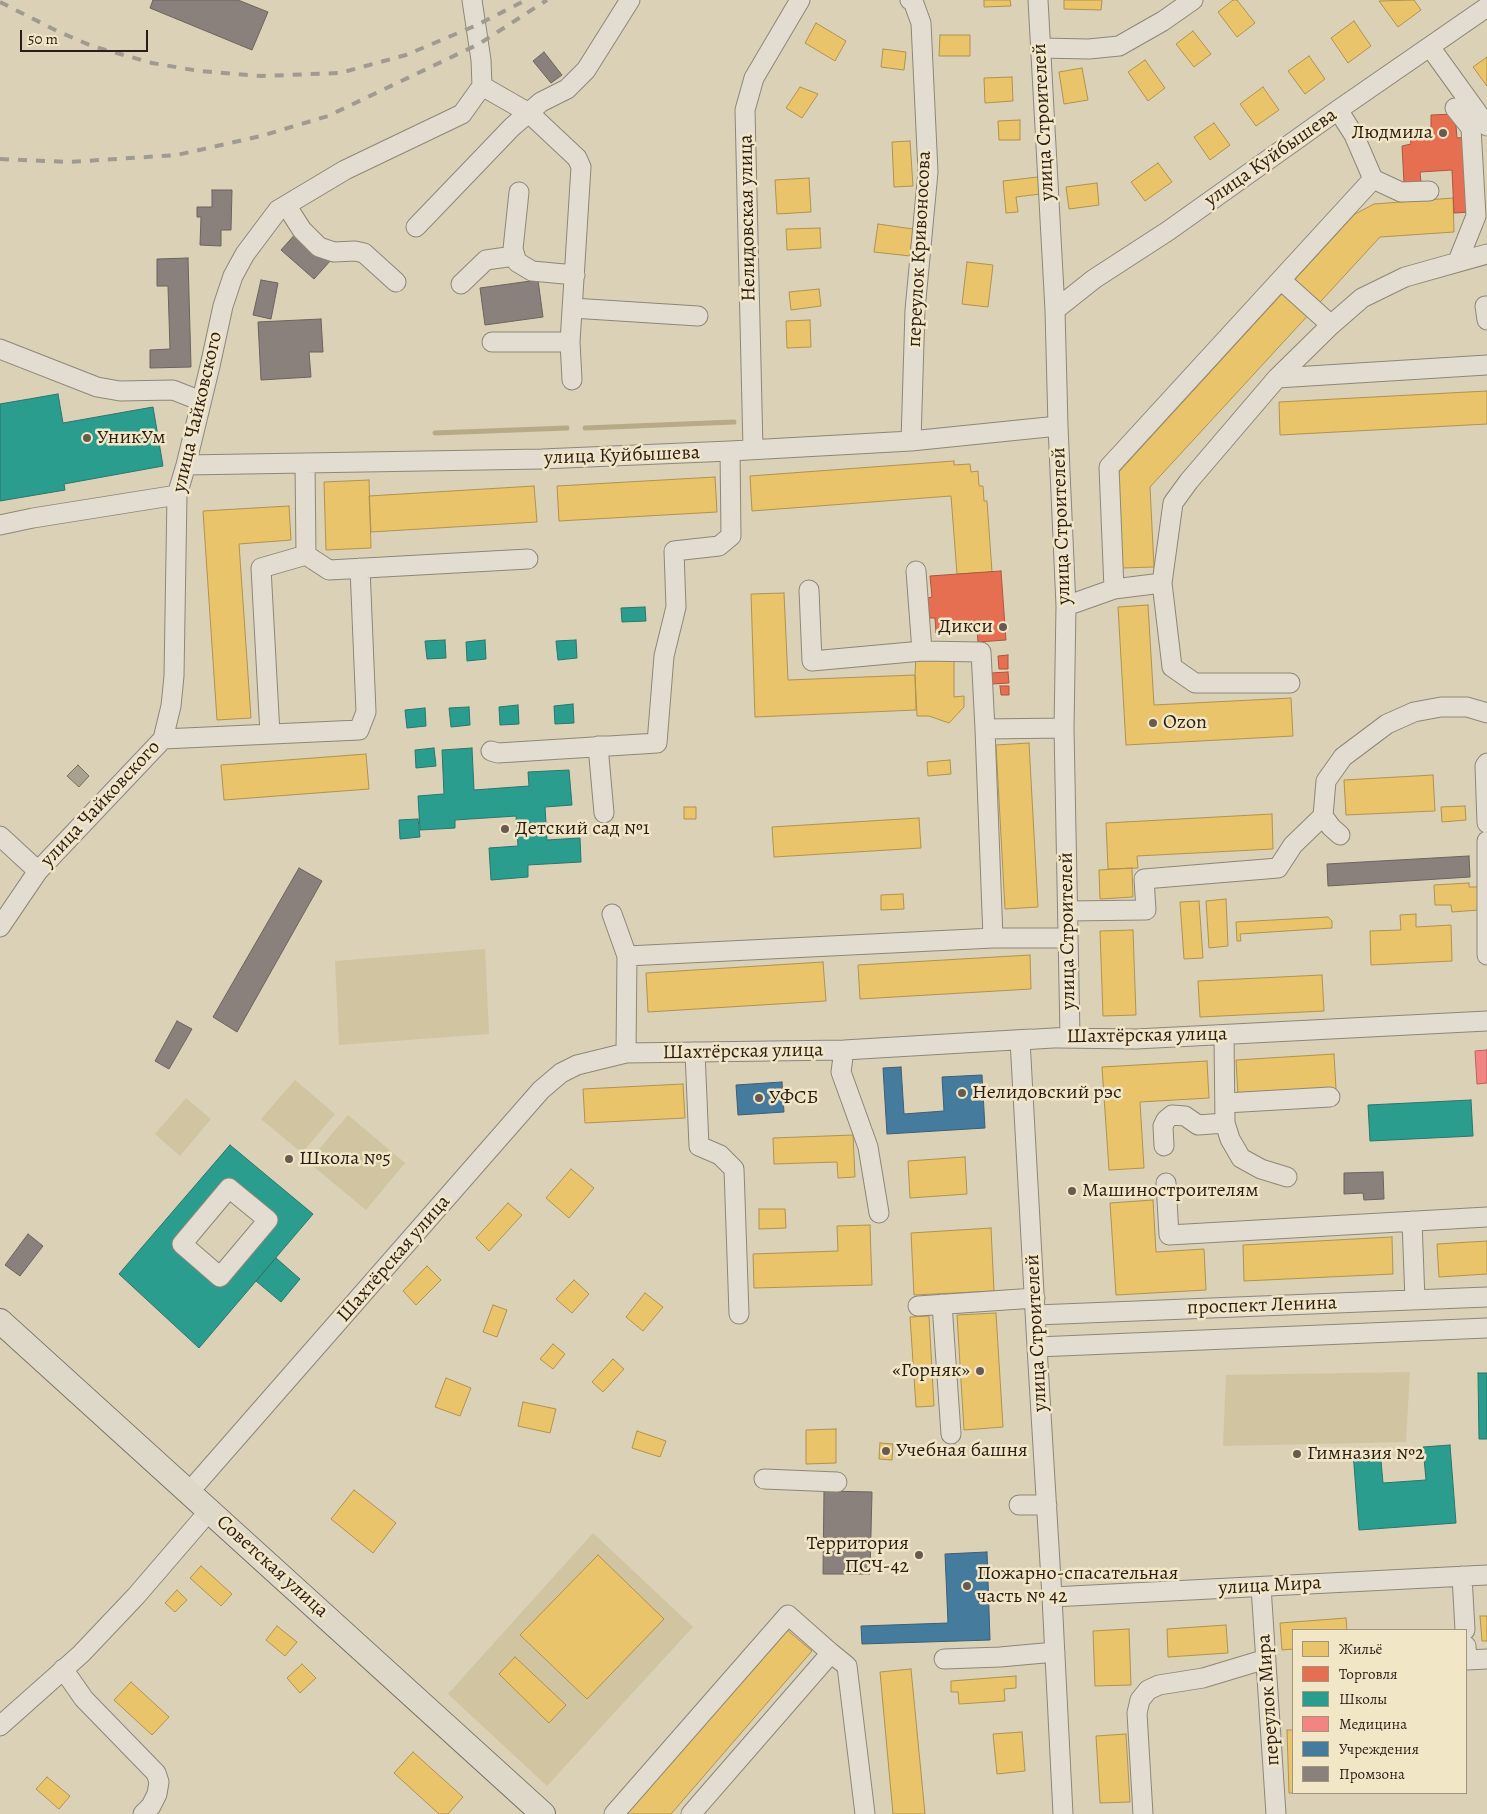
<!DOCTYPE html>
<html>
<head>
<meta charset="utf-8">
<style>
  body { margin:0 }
  #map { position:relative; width:1487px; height:1814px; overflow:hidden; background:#dad1b6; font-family:Alegreya,serif }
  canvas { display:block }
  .legend { position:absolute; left:1292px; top:1629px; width:175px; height:165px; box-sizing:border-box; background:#f1e6c6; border:1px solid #a19580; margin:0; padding:6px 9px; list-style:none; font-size:15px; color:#2a1c16 }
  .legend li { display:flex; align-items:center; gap:10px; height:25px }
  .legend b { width:25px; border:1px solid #a19580 }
  .scale { position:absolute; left:20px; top:30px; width:128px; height:22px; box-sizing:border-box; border:2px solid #2a1c16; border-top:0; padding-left:6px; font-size:15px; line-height:18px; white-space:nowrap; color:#2a1c16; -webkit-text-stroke:4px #f1e6c6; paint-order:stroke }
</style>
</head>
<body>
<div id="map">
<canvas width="1487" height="1814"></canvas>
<ul class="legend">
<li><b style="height:14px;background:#e9c46a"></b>Жильё</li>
<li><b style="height:14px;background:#e76f51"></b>Торговля</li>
<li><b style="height:14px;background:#2a9d8f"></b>Школы</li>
<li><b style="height:14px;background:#f28482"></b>Медицина</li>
<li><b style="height:14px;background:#457b9d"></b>Учреждения</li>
<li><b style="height:14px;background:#8a817c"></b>Промзона</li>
</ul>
<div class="scale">50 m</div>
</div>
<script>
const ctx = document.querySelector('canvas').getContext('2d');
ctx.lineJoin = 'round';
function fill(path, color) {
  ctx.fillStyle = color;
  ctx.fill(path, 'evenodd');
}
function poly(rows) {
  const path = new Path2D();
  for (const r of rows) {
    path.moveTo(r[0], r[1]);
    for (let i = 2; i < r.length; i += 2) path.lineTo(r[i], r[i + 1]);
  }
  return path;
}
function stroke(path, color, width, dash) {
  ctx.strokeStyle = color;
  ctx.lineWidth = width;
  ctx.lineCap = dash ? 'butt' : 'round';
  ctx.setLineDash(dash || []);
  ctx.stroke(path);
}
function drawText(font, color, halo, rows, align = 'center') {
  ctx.font = font + ' Alegreya,serif';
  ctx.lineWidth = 5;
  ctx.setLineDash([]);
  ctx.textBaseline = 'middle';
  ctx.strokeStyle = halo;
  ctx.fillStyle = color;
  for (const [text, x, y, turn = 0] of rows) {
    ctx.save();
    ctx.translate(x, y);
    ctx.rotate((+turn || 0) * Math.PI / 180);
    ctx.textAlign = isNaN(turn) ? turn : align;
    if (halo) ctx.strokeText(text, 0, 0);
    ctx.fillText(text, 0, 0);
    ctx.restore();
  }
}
const green = poly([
  [485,949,489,1034,339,1045,335,961],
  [295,1080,335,1114,302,1153,261,1119],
  [186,1098,211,1119,180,1156,155,1134],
  [348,1115,405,1163,366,1210,308,1162],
  [1410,1372,1406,1442,1223,1446,1226,1375],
  [593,1533,693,1627,547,1786,448,1694]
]);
const homes = poly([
  [984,0,1010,0,1011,6,984,7,984,0],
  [1064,0,1102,0,1101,10,1064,9,1064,0],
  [1233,0,1237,0,1255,23,1237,37,1218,12,1233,0],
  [1414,0,1421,10,1398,27,1379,1,1414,0],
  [1354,21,1371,46,1348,63,1331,38,1354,21],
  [816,23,846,41,835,61,805,43,816,23],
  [1193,31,1211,54,1194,67,1176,44,1193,31],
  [940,35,970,35,970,56,939,56,940,35],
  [883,49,906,52,904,70,881,67,883,49],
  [1309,56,1325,79,1305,94,1288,71,1309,56],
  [1487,57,1487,86,1473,67,1487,57],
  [1145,60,1165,88,1148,101,1128,72,1145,60],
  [1082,68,1088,100,1064,104,1059,72,1082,68],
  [1012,77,1013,101,985,103,984,78,1012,77],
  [800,87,818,94,802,118,786,108,800,87],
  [1263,87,1279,110,1256,126,1240,104,1263,87],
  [1020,120,1020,140,999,140,998,121,1020,120],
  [1214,123,1230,145,1210,160,1194,137,1214,123],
  [910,141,913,186,894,187,892,142,910,141],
  [1158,163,1172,182,1145,201,1131,182,1158,163],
  [1038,177,1040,194,1016,197,1018,212,1006,213,1003,181,1038,177],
  [809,178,811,212,777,214,775,180,809,178],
  [1097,183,1099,205,1069,209,1066,187,1097,183],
  [1453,198,1454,232,1380,237,1150,487,1154,567,1122,568,1118,473,1355,214,1374,204,1453,198],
  [878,224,913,229,910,256,874,252,878,224],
  [820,228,821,248,787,250,786,229,820,228],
  [967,262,993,265,988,307,962,304,967,262],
  [819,289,821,306,791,310,789,292,819,289],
  [810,320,811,347,787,348,786,321,810,320],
  [1487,391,1487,424,1280,435,1279,402,1487,391],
  [954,461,954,465,970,464,971,472,978,471,979,486,983,486,984,501,987,501,992,572,957,574,951,496,752,511,750,476,954,461],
  [715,477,717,512,559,521,557,486,715,477],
  [369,480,371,548,326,550,324,482,369,480],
  [534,486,537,522,371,532,369,496,534,486],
  [289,506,291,540,239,544,251,718,217,720,203,511,289,506],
  [784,593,788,680,915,675,916,710,755,717,751,594,784,593],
  [1148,605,1154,705,1291,698,1293,736,1126,745,1118,607,1148,605],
  [916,655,954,655,954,697,964,696,964,707,949,723,929,716,917,716,915,675,916,655],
  [1029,743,1038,907,1005,909,996,745,1029,743],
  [366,754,369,789,224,800,221,765,366,754],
  [950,760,951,774,928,776,927,762,950,760],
  [1433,775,1435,811,1346,815,1344,780,1433,775],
  [1465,806,1466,820,1442,822,1441,807,1465,806],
  [684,807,696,807,696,819,684,819,684,807],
  [1272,814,1273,849,1137,856,1138,868,1108,869,1106,823,1272,814],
  [919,818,921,848,774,857,772,827,919,818],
  [1132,868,1133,897,1100,899,1099,870,1132,868],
  [1469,883,1469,887,1478,887,1479,910,1452,912,1451,905,1435,905,1434,885,1469,883],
  [903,894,904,909,881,910,881,895,903,894],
  [1226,899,1228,946,1209,948,1206,901,1226,899],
  [1199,901,1203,958,1184,959,1180,902,1199,901],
  [1416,914,1416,927,1451,925,1452,961,1371,965,1370,931,1401,930,1400,915,1416,914],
  [1328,917,1332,921,1332,928,1240,934,1241,941,1237,941,1236,922,1328,917],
  [1133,930,1136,1015,1103,1016,1100,931,1133,930],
  [1030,955,1031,989,860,999,858,965,1030,955],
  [823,962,826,1001,648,1012,646,973,823,962],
  [1322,975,1324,1011,1200,1017,1198,981,1322,975],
  [1334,1054,1336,1089,1238,1095,1236,1060,1334,1054],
  [1207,1061,1209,1098,1140,1102,1144,1168,1109,1170,1102,1067,1207,1061],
  [683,1084,685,1118,585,1123,583,1089,683,1084],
  [853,1135,855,1177,838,1178,837,1162,774,1164,773,1138,853,1135],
  [965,1157,967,1194,910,1198,908,1161,965,1157],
  [571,1169,594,1188,569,1218,546,1198,571,1169],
  [1153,1200,1156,1252,1204,1249,1206,1290,1116,1295,1110,1203,1153,1200],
  [508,1203,522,1215,489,1251,476,1238,508,1203],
  [759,1209,785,1209,786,1228,759,1229,759,1209],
  [870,1225,872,1285,754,1288,753,1254,838,1251,837,1226,870,1225],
  [991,1228,994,1291,914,1295,911,1233,991,1228],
  [1392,1237,1393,1274,1244,1281,1243,1245,1392,1237],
  [1487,1241,1487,1274,1439,1277,1437,1244,1487,1241],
  [427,1266,441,1280,416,1305,403,1291,427,1266],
  [574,1280,589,1294,572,1313,556,1299,574,1280],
  [645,1293,663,1307,643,1331,626,1317,645,1293],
  [493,1305,507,1310,497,1337,483,1332,493,1305],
  [996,1313,1003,1427,964,1430,957,1315,996,1313],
  [929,1316,934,1406,916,1407,910,1317,929,1316],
  [553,1344,565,1354,553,1369,540,1359,553,1344],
  [613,1359,624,1369,603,1392,592,1382,613,1359],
  [446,1378,471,1388,460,1416,435,1407,446,1378],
  [523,1402,556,1409,550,1433,518,1426,523,1402],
  [836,1429,836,1463,806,1464,806,1430,836,1429],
  [637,1431,666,1441,660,1457,632,1448,637,1431],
  [880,1443,893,1444,892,1460,879,1459,880,1443],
  [354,1490,396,1523,373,1553,331,1519,354,1490],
  [598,1555,664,1619,587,1699,520,1635,598,1555],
  [201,1566,232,1594,221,1606,190,1578,201,1566],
  [177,1590,187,1600,175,1612,165,1603,177,1590],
  [1480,1616,1487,1616,1487,1641,1482,1641,1480,1616],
  [1346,1618,1347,1630,1293,1630,1293,1649,1282,1650,1280,1623,1346,1618],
  [1226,1625,1228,1653,1168,1657,1167,1629,1226,1625],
  [277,1626,297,1642,285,1656,266,1640,277,1626],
  [786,1629,812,1651,671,1814,629,1814,628,1813,786,1629],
  [1129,1629,1131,1685,1095,1686,1093,1631,1129,1629],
  [515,1657,566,1705,549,1723,499,1674,515,1657],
  [302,1664,316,1678,300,1693,287,1678,302,1664],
  [911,1669,925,1814,893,1814,880,1672,911,1669],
  [1016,1676,1016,1688,1004,1689,1005,1701,959,1704,958,1692,951,1692,951,1681,1016,1676],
  [131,1682,169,1717,152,1735,114,1700,131,1682],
  [1287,1730,1293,1730,1293,1793,1308,1793,1289,1793,1287,1730],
  [1022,1732,1025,1771,997,1774,993,1734,1022,1732],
  [1126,1734,1130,1802,1100,1803,1096,1736,1126,1734],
  [413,1752,463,1797,448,1814,439,1814,394,1773,413,1752],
  [47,1777,70,1796,59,1809,36,1789,47,1777]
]);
const shops = poly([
  [1455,114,1457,138,1467,137,1472,212,1454,213,1452,170,1420,172,1421,182,1404,183,1402,146,1411,144,1409,130,1431,128,1431,115,1455,114],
  [1001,571,1006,640,978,642,977,630,936,633,935,618,929,618,928,598,932,597,930,576,1001,571],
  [1008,655,1008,669,999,669,998,656,1008,655],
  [1008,672,1009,683,991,684,991,673,1008,672],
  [1000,686,1009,686,1009,695,1001,695,1000,686]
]);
const schools = poly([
  [58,394,63,423,153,407,163,466,64,484,65,490,0,501,0,404,58,394],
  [645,607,646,621,622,622,621,608,645,607],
  [445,640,446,658,427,659,425,641,445,640],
  [485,640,486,659,467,661,466,642,485,640],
  [576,640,577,658,558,660,556,641,576,640],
  [573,704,574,723,555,724,554,706,573,704],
  [518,705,519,724,500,725,499,707,518,705],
  [469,707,470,725,451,727,449,708,469,707],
  [425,708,426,726,407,728,405,710,425,708],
  [434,748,436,766,416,768,415,750,434,748],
  [472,748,474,790,529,786,528,772,569,770,572,805,545,807,547,840,580,838,581,862,528,865,528,877,491,880,489,848,518,846,516,816,455,820,455,828,420,830,418,796,444,794,442,750,472,748],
  [418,819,420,837,400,839,399,820,418,819],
  [1471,1100,1473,1136,1370,1141,1368,1105,1471,1100],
  [230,1145,313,1214,199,1348,119,1274,230,1145],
  [229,1188,268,1220,220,1277,182,1244,229,1188],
  [276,1258,300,1279,281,1302,256,1281,276,1258],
  [1478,1373,1487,1373,1487,1439,1479,1439,1478,1373],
  [1450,1445,1456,1523,1359,1530,1353,1452,1380,1450,1383,1483,1426,1480,1423,1447,1450,1445]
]);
const health = poly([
  [1487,1050,1487,1083,1477,1084,1475,1051,1487,1050]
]);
const public = poly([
  [901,1067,904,1114,944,1111,942,1077,982,1075,985,1128,887,1134,883,1068,901,1067],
  [782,1082,784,1112,738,1115,736,1085,782,1082],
  [987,1552,990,1640,862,1644,861,1626,948,1623,945,1554,987,1552]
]);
const industry = poly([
  [153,0,238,0,268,12,252,50,150,8,153,0],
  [544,52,562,75,551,83,533,61,544,52],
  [212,190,232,190,231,230,221,230,221,246,200,245,201,217,197,217,197,207,212,207,212,190],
  [298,231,331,260,314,279,281,250,298,231],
  [188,258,191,367,150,368,150,350,170,349,168,286,157,286,157,259,188,258],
  [261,280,278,283,271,319,253,315,261,280],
  [538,280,543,317,485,325,480,288,538,280],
  [321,319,323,352,309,352,311,377,261,380,258,322,321,319],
  [1469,856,1470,877,1328,886,1327,864,1469,856],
  [299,868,322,881,237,1032,213,1017,299,868],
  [177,1021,192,1029,169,1069,155,1061,177,1021],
  [1383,1172,1384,1199,1364,1200,1363,1193,1344,1194,1344,1173,1383,1172],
  [28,1234,43,1246,20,1276,5,1265,28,1234],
  [824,1491,872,1492,870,1574,823,1574,824,1491]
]);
const stream = poly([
  [585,428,734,422],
  [435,433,567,428]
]);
const building = poly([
  [78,765,89,776,79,787,67,776,78,765]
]);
const minor = poly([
  [910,0,913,1,921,23,928,172,915,310,911,441],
  [1038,0,1055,310,1058,426,1066,606,1064,728,1070,1037,1020,1040,1037,1347,1052,1597,1063,1814],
  [1430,47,1487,126],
  [1040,48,1089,49,1119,46,1163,21,1193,0],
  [482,86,529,113,577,158,581,167,570,342,572,380],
  [1455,108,1471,128,1476,216,1458,261],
  [1338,110,1354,135,1373,179,1401,192,1429,191],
  [519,192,513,249,517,262,532,271,575,275],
  [286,205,302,230,319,247,334,252,355,251,364,253,396,282],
  [416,227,512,127,541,102,567,89,586,70,630,0],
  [1281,280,1331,325],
  [461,284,486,260,514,256],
  [1487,306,1485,306,1487,320],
  [572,308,698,316],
  [1055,310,1094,279,1168,231,1338,110,1487,7],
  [492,342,570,342],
  [0,349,97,387,120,391,173,390,201,401],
  [1277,378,1487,365],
  [753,449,745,110,754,78,800,0],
  [305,463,306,555,329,570,528,559],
  [186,465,542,459,730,451,911,441,1058,426],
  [0,525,33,518,177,495],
  [916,571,922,651],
  [1162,583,1173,503,1189,481,1277,378,1331,325,1362,298,1405,277,1487,254],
  [1114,589,1162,583,1172,667,1195,683,1290,683],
  [809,590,812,661,922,651,981,652,985,729],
  [1066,606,1114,589,1109,467,1373,179],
  [270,734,261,568,306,555],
  [163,739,359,730,366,712,360,568],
  [657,743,664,656,676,607,674,551,719,546,731,536,730,451],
  [491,751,498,753,657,743],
  [1487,763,1485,766,1487,823],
  [604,813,598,746,611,746],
  [1340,835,1331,827,1323,816,1326,781,1343,757,1387,724,1414,712,1441,707,1467,707,1487,713],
  [0,836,38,871],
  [1487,841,1487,955],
  [1068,911,1146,910,1144,879,1278,868,1293,845,1323,816],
  [612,914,627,956],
  [0,927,38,871,163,739,171,706,174,676,177,495,186,465,210,366,223,306,233,276,245,254,278,210,345,170,462,114,482,86,481,60,472,0],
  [993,938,985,729,1064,728],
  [1224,1035,1225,1123,1230,1139,1241,1158,1261,1169,1287,1177],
  [1059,1038,1136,1039,1487,1021],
  [844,1050,841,1072,868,1147,879,1213],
  [695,1052,699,1146,720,1155,734,1169,739,1314],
  [626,1053,627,956,993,938,1068,938],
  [1225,1103,1330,1097],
  [1164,1146,1163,1126,1166,1120,1172,1115,1185,1116,1198,1125,1225,1123],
  [1166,1183,1169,1235,1487,1217],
  [229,1188,268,1220,220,1277,182,1244,229,1188],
  [1412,1221,1415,1300],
  [942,1304,951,1434],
  [918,1306,1035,1298],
  [1036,1315,1487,1297],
  [1037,1347,1487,1328],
  [764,1479,837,1482],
  [189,1492,541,1090,561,1073,577,1065,626,1053,844,1050,1031,1039],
  [1019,1505,1047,1505],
  [1462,1576,1465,1630],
  [1261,1587,1276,1814],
  [1052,1597,1487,1575],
  [1466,1646,1467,1660,1487,1659],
  [831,1653,847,1666,865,1814],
  [944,1659,1000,1657,1055,1652],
  [63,1669,84,1699,156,1773,159,1782,157,1794,151,1806,143,1814],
  [0,1726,81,1654,136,1596,210,1510],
  [614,1814,788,1615,831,1653,691,1814],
  [1143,1814,1137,1713,1140,1700,1148,1690,1159,1685,1203,1678,1266,1659]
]);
const major = poly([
  [0,1321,543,1814]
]);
const rail = poly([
  [0,2,57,31,92,46,152,63,199,71,261,76,340,73,406,55,477,25,526,0],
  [0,159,69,162,177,155,261,136,328,116,479,44,547,0]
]);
const markers = [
  [1443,133,5,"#685b4e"],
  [87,438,5,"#685b4e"],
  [1003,627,5,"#685b4e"],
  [1153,723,5,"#685b4e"],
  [505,829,5,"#685b4e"],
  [962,1093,5,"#685b4e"],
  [759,1098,5,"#685b4e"],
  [289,1159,5,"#685b4e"],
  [1072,1191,5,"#685b4e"],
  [980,1371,5,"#685b4e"],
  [886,1451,5,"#685b4e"],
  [1297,1454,5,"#685b4e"],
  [919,1555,5,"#685b4e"],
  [967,1586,5,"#685b4e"]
];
const streetNames = [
  ["улица Строителей",1044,122,-93],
  ["улица Куйбышева",1271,158,-35],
  ["Нелидовская улица",748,218,-91],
  ["переулок Кривоносова",920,249,-87],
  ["улица Чайковского",198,412,-77],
  ["улица Куйбышева",622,456,-2],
  ["улица Строителей",1062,526,-92],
  ["улица Чайковского",101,804,-47],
  ["улица Строителей",1068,931,-91],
  ["Шахтёрская улица",1147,1036,-1],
  ["Шахтёрская улица",743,1052,-1],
  ["Шахтёрская улица",394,1259,-49],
  ["проспект Ленина",1262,1306,-2],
  ["улица Строителей",1037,1333,-93],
  ["Советская улица",272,1567,42],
  ["улица Мира",1270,1586,-3],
  ["переулок Мира",1269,1700,-94]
];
const poiNames = [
  ["Людмила",1433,133,"right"],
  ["УникУм",97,438],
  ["Дикси",993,627,"right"],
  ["Ozon",1163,723],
  ["Детский сад №1",515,829],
  ["Нелидовский рэс",972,1093],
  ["УФСБ",769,1098],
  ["Школа №5",299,1159],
  ["Машиностроителям",1082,1191],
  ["«Горняк»",970,1371,"right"],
  ["Учебная башня",896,1451],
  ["Гимназия №2",1307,1454],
  ["Территория",909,1544,"right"],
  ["ПСЧ-42",909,1567,"right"],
  ["Пожарно-спасательная",977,1574],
  ["часть № 42",977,1597]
];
fill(green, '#d1c4a0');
fill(homes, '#e9c46a');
stroke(homes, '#b09251', 1);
fill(shops, '#e76f51');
stroke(shops, '#ae563f', 1);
fill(schools, '#2a9d8f');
stroke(schools, '#2a766b', 1);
fill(health, '#f28482');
stroke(health, '#b66562', 1);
fill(public, '#457b9d');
stroke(public, '#3d5e74', 1);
fill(industry, '#8a817c');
stroke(industry, '#6d635d', 1);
stroke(stream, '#b7aa89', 5);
fill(building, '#a8a18f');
stroke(building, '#766f61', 1);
stroke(minor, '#8e8777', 21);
stroke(major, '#766f61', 26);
stroke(minor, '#e2ddd0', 19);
stroke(major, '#ddd8c8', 24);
stroke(rail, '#a09b91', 4, [9, 9]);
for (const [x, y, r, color] of markers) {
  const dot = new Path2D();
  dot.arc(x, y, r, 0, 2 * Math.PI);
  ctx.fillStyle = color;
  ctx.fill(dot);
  stroke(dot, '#f1e6c6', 2);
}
drawText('20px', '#2a1c16', '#f1e6c6', streetNames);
drawText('20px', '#2a1c16', '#f1e6c6', poiNames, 'left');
</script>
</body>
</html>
